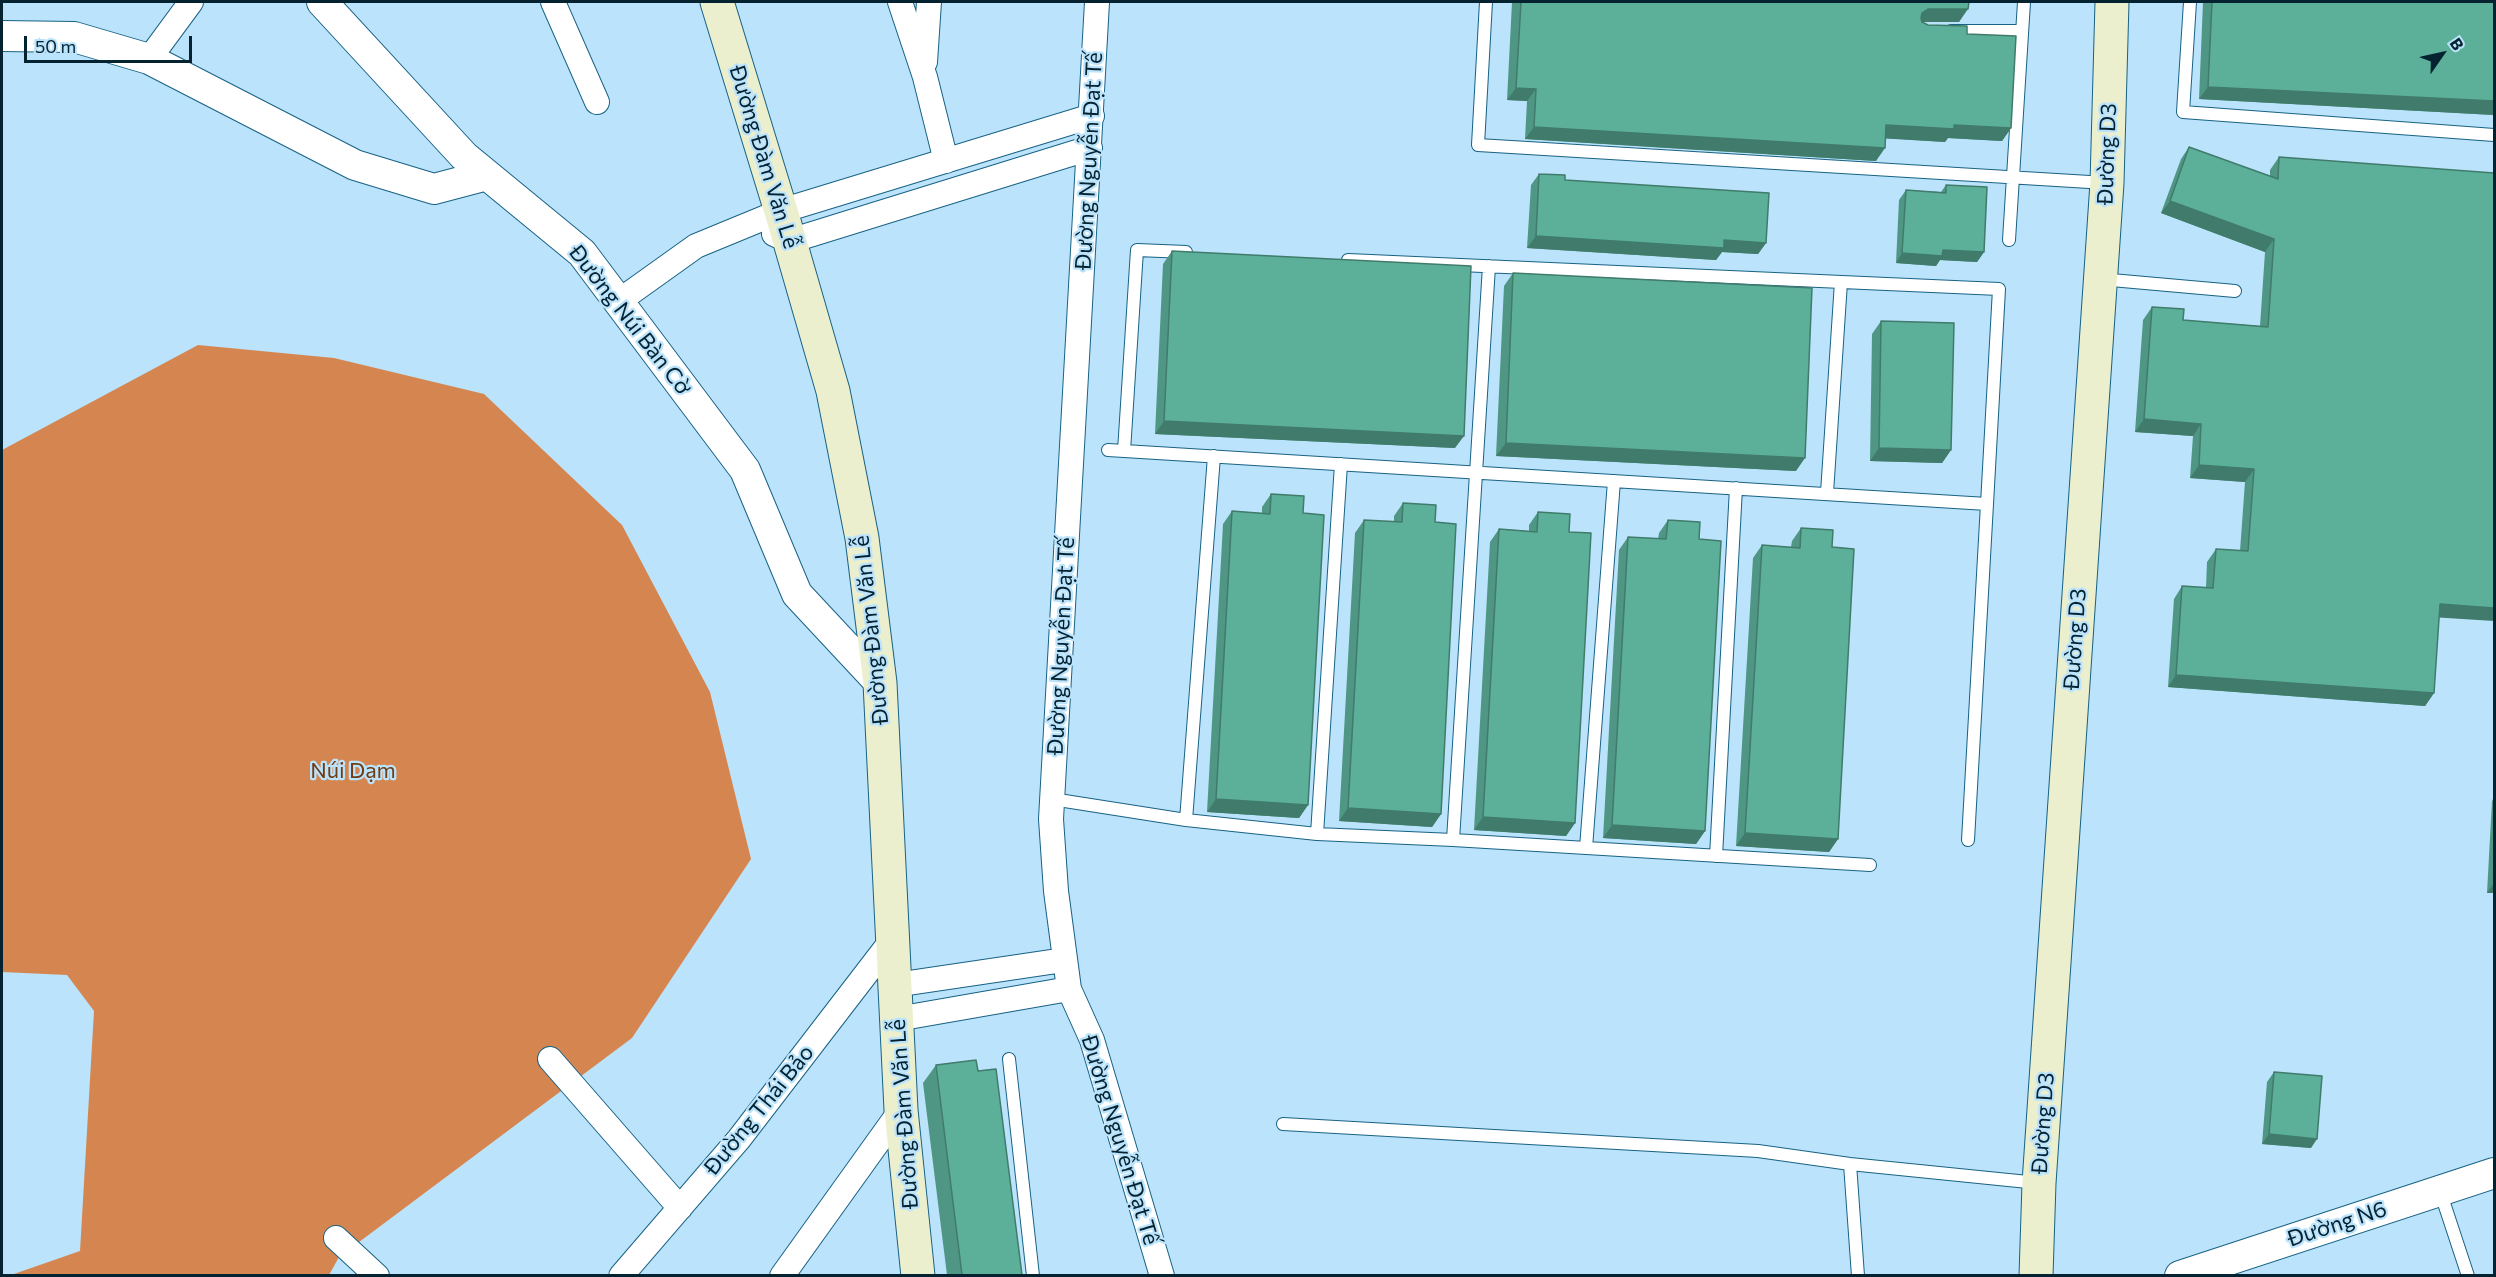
<!DOCTYPE html>
<html>
<head>
<meta charset="utf-8">
<style>
  body { margin:0 }
  #map { position:relative; width:2496px; height:1277px; overflow:hidden; background:#bbe3fb; font-family:Commissioner,sans-serif }
  canvas { display:block }
  .frame { position:absolute; inset:0; border:3px solid #042230; pointer-events:none }
  .north { position:absolute; left:2412px; top:24px; width:60px; height:60px; -webkit-text-stroke:4px #bbe3fb; paint-order:stroke; rotate:56deg; font-size:16px; font-weight:700; line-height:24px; text-align:center; color:#042230 }
  .north::after { content:''; display:block; margin:auto; width:21px; height:27px; background:#042230; clip-path:polygon(50% 0,100% 100%,50% 72%,0 100%) }
  .scale { position:absolute; left:24px; top:36px; width:168px; height:27px; box-sizing:border-box; border:3px solid #042230; border-top:0; padding-left:8px; font-size:18px; line-height:21px; white-space:nowrap; color:#042230; -webkit-text-stroke:4px #bbe3fb; paint-order:stroke }
</style>
</head>
<body>
<div id="map">
<canvas width="2496" height="1277"></canvas>
<div class="frame"></div>
<div class="north">B</div>
<div class="scale">50 m</div>
</div>
<script>
const ctx = document.querySelector('canvas').getContext('2d');
ctx.lineJoin = 'round';
function fill(path, color) {
  ctx.fillStyle = color;
  ctx.fill(path, 'evenodd');
}
function poly(rows) {
  const path = new Path2D();
  for (const r of rows) {
    path.moveTo(r[0], r[1]);
    for (let i = 2; i < r.length; i += 2) path.lineTo(r[i], r[i + 1]);
  }
  return path;
}
function stroke(path, color, width, dash) {
  ctx.strokeStyle = color;
  ctx.lineWidth = width;
  ctx.lineCap = dash ? 'butt' : 'round';
  ctx.setLineDash(dash || []);
  ctx.stroke(path);
}
function drawText(font, color, halo, rows, align = 'center') {
  ctx.font = font + ' Commissioner,sans-serif';
  ctx.lineWidth = 4.5;
  ctx.setLineDash([]);
  ctx.textBaseline = 'middle';
  ctx.strokeStyle = halo;
  ctx.fillStyle = color;
  for (const [text, x, y, turn = 0] of rows) {
    ctx.save();
    ctx.translate(x, y);
    ctx.rotate((+turn || 0) * Math.PI / 180);
    ctx.textAlign = isNaN(turn) ? turn : align;
    if (halo) ctx.strokeText(text, 0, 0);
    ctx.fillText(text, 0, 0);
    ctx.restore();
  }
}
const forest = poly([
  [198,345,334,358,484,394,622,525,710,692,751,859,632,1038,339,1257,329,1275,11,1275,80,1251,94,1011,67,975,2,972,2,450]
]);
const service = poly([
  [1486,2,1478,145,2106,183],
  [2190,2,2183,112,2494,135],
  [1951,31,2022,31],
  [2009,240,2024,2],
  [1348,260,1999,289,1987,504],
  [2100,279,2235,291],
  [1108,450,1987,504,1968,840],
  [1124,451,1137,250,1186,252],
  [1827,493,1841,282],
  [1052,799,1186,820,1317,834,1453,840,1489,266],
  [1186,820,1214,456],
  [1317,834,1341,464],
  [1453,840,1870,865],
  [1586,848,1614,481],
  [1716,856,1736,488],
  [1009,1059,1033,1276],
  [1283,1124,1758,1151,1850,1164,2038,1183],
  [1850,1164,1858,1276],
  [2440,1191,2468,1276]
]);
const minor = poly([
  [553,2,597,102],
  [900,2,925,77,946,161],
  [1097,2,1051,819,1056,891,1069,989,1092,1040,1162,1276],
  [149,59,191,2],
  [925,62,929,2],
  [774,234,790,241,1090,148],
  [619,301,696,246,781,211,1092,116],
  [895,985,1064,960],
  [897,1019,1069,989],
  [550,1059,680,1208],
  [336,1238,377,1276],
  [621,1276,739,1139,892,940],
  [782,1276,901,1110]
]);
const tertiary = poly([
  [322,2,464,156,582,253,745,470,797,594,880,683],
  [2,36,74,37,149,59,355,165,434,189,487,175],
  [2180,1276,2494,1173]
]);
const secondary = poly([
  [717,2,781,211,833,391,862,538,880,683,901,1110,918,1276],
  [2036,1276,2039,1183,2107,183,2112,2]
]);
const wall = poly([
  [1512,2,1969,2,1959,22,1922,22,1928,25,1967,34,2011,128,2002,141,1948,138,1945,142,1885,138,1876,161,1525,139,1527,101,1507,100],
  [2203,2,2494,2,2494,115,2199,99],
  [2189,147,2270,176,2270,170,2279,157,2439,617,2434,693,2425,706,2168,687,2174,599,2182,586,2206,588,2207,562,2216,549,2240,551,2245,482,2190,478,2193,436,2135,432,2143,320,2152,307,2183,320,2260,326,2265,252,2161,213,2181,159],
  [1539,174,1565,180,1766,243,1758,254,1722,252,1716,260,1527,248,1531,185],
  [1946,185,1984,252,1977,262,1940,260,1936,266,1896,263,1899,200,1906,190,1941,192],
  [1172,251,1455,448,1155,434,1163,264],
  [1513,273,1796,471,1496,456,1504,286],
  [1881,321,1951,450,1942,463,1870,461,1872,334],
  [1271,494,1303,513,1308,805,1299,818,1207,812,1223,524,1232,511,1262,513,1262,507],
  [1403,503,1435,522,1441,814,1432,827,1339,821,1355,533,1364,520,1394,522,1394,516],
  [1538,512,1569,532,1575,823,1566,836,1474,830,1490,542,1499,529,1529,531,1529,525],
  [1668,520,1699,539,1705,831,1696,844,1603,838,1619,550,1628,537,1658,539,1659,533],
  [1801,528,1832,547,1838,839,1829,852,1736,846,1753,558,1762,545,1791,547,1792,541],
  [2494,797,2494,893,2487,893,2492,801],
  [936,1065,978,1071,1022,1275,947,1275,923,1083],
  [2274,1072,2311,1148,2262,1144,2267,1082]
]);
const shadedWall = poly([
  [1928,9,1968,9,1959,22,1920,22,1922,13],
  [2208,87,2494,101,2494,115,2199,99],
  [1516,88,1536,89,1527,101,1507,100],
  [1886,125,1954,125,2011,128,2002,141,1948,138,1945,142,1877,138],
  [1534,127,1885,148,1876,161,1525,139],
  [2170,201,2274,239,2265,252,2161,213],
  [1536,236,1724,240,1766,243,1758,254,1722,252,1716,260,1527,248],
  [1943,250,1984,252,1977,262,1940,260,1936,266,1896,263,1902,253],
  [2144,419,2201,424,2193,436,2135,432],
  [1164,421,1464,436,1455,448,1155,434],
  [1506,443,1805,458,1796,471,1496,456],
  [1879,448,1951,450,1942,463,1870,461],
  [2199,465,2254,469,2245,482,2190,478],
  [2440,604,2494,608,2494,621,2431,617],
  [2176,675,2434,693,2425,706,2168,687],
  [1216,799,1308,805,1299,818,1207,812],
  [1348,808,1441,814,1432,827,1339,821],
  [1483,817,1575,823,1566,836,1474,830],
  [1612,825,1705,831,1696,844,1603,838],
  [1745,833,1838,839,1829,852,1736,846],
  [2494,883,2494,893,2487,893],
  [2269,1134,2317,1139,2311,1148,2262,1144]
]);
const building = poly([
  [1521,2,1969,2,1968,9,1928,9,1922,13,1921,18,1922,22,1928,25,1967,26,1967,34,2016,36,2011,128,1954,125,1954,129,1886,125,1885,148,1534,127,1536,89,1516,88,1521,2],
  [2212,2,2494,2,2494,101,2208,87,2212,2],
  [2189,147,2278,179,2279,157,2494,173,2494,608,2440,604,2434,693,2176,675,2182,586,2213,588,2216,549,2248,551,2254,469,2199,465,2201,424,2144,419,2152,307,2184,309,2183,320,2268,327,2274,239,2170,201,2189,147],
  [1539,174,1565,175,1565,180,1769,193,1766,243,1724,240,1724,248,1536,236,1539,174],
  [1946,185,1987,187,1984,252,1943,250,1942,256,1902,253,1906,190,1946,193,1946,185],
  [1172,251,1471,266,1464,436,1164,421,1172,251],
  [1513,273,1812,288,1805,458,1506,443,1513,273],
  [1881,321,1954,323,1951,450,1879,448,1881,321],
  [1271,494,1304,496,1303,513,1324,515,1308,805,1216,799,1232,511,1270,514,1271,494],
  [1403,503,1436,505,1435,522,1456,524,1441,814,1348,808,1364,520,1402,522,1403,503],
  [1538,512,1570,514,1569,532,1591,533,1575,823,1483,817,1499,529,1537,532,1538,512],
  [1668,520,1700,522,1699,539,1721,541,1705,831,1612,825,1628,537,1666,539,1668,520],
  [1801,528,1833,530,1832,547,1854,549,1838,839,1745,833,1762,545,1800,548,1801,528],
  [976,1060,978,1071,996,1069,1022,1275,962,1275,936,1065,976,1060],
  [2274,1072,2322,1076,2317,1139,2269,1134,2274,1072]
]);
const streetNames = [
  ["Đường D3",2107,154,-88],
  ["Đường Đàm Văn Lễ",764,157,73],
  ["Đường Nguyễn Đạt Tế",1089,161,-87],
  ["Đường Núi Bàn Cờ",630,320,52],
  ["Đường Đàm Văn Lễ",871,630,-96],
  ["Đường D3",2075,639,-86],
  ["Đường Nguyễn Đạt Tế",1061,646,-87],
  ["Đường Thái Bảo",759,1110,-51],
  ["Đường Đàm Văn Lễ",904,1114,-94],
  ["Đường D3",2043,1123,-86],
  ["Đường Nguyễn Đạt Tế",1120,1140,73],
  ["Đường N6",2337,1224,-18]
];
const parkNames = [
  ["Núi Dạm",353,771]
];
fill(forest, '#d58650');
stroke(service, '#186284', 14);
stroke(minor, '#186284', 26);
stroke(tertiary, '#186284', 32);
stroke(secondary, '#186284', 35);
stroke(service, '#fff', 12);
stroke(minor, '#fff', 24);
stroke(tertiary, '#fff', 30);
stroke(secondary, '#ecefce', 33);
fill(wall, '#4f9784');
fill(shadedWall, '#407b6b');
fill(building, '#5cb099');
stroke(building, '#407b6b', 1.5);
drawText('22px', '#042230', '#bbe3fb', streetNames);
drawText('22px', '#703c13', '#bbe3fb', parkNames);
</script>
</body>
</html>
